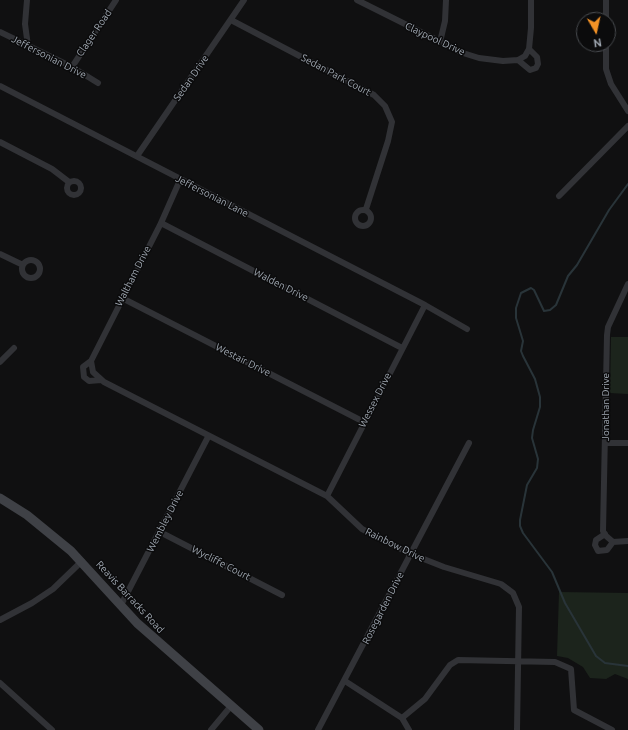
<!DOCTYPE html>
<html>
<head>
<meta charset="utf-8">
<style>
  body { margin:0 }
  #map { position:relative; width:628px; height:730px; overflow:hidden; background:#101011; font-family:Ubuntu,sans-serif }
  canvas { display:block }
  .north { position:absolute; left:576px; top:12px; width:40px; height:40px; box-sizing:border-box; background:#0b0b0c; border:1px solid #474a4e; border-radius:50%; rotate:171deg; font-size:11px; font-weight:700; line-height:16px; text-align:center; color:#a0a8b2 }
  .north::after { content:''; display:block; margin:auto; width:14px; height:18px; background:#f39226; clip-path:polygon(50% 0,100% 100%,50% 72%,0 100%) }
</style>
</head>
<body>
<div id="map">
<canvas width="628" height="730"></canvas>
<div class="north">N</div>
</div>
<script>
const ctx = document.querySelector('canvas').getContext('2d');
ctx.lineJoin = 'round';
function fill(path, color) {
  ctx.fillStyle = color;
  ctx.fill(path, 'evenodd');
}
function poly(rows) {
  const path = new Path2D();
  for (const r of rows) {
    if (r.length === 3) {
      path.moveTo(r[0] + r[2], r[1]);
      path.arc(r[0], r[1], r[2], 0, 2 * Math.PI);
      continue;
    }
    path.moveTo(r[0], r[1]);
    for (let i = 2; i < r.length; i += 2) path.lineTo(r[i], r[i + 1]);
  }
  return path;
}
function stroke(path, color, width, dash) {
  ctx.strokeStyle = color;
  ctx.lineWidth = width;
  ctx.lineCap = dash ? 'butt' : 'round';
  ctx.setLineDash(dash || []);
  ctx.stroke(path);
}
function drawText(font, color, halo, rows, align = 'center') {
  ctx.font = font + ' Ubuntu,sans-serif';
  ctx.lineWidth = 3;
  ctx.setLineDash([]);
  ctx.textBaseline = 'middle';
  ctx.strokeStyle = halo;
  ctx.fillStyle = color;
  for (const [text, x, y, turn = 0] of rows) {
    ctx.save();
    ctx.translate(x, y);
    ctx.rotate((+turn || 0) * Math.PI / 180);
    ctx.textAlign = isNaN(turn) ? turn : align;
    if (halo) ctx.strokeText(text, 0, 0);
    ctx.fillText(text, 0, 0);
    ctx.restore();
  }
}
const green = poly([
  [611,337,628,337,628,394,610,393],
  [559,592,628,593,628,679,615,674,606,679,590,678,583,667,568,658,557,656]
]);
const stream = poly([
  [628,184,609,210,577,265,568,276,556,305,550,310,544,311,534,290,531,288,521,293,516,308,516,318,523,341,521,351,523,356,535,379,540,397,540,407,533,430,532,438,538,459,537,468,527,485,520,520,520,526,523,533,552,572,565,603,596,656,605,663,628,666]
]);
const minor = poly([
  [27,0,25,24,28,46],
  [357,0,463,53,479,58,503,61,518,60,525,56,529,49,531,28,531,0],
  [606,0,606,20],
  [231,20,374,95,385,106,392,122,388,141,366,209],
  [0,32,72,67,98,83],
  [440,42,445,21,446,0],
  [606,44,606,69,611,84,628,111],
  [518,60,530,70,536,68,538,64,537,57,529,49],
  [72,67,116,0],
  [0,86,425,305,467,329],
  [0,142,52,169,69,182],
  [137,156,244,0],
  [180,180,161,223,91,361,93,372,104,382,327,496,362,529,411,554,444,567,501,584,513,593,519,607,517,730],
  [74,188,7],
  [559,196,628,126],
  [363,218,8],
  [161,223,402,348],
  [0,254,23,265],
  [31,269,9],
  [122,298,364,422],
  [91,361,83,367,84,377,89,381,101,380],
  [0,362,14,348],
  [606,443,628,443],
  [327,496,425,305],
  [160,532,282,595],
  [605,534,596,540,595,545,598,551,607,550,613,542],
  [613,542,605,535,603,531,607,335,608,327,628,284],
  [613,542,628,541],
  [121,605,208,437],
  [0,620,32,603,53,589,82,561],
  [345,681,402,718,409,730],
  [0,683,52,730],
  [402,718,425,699,450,665,458,660,555,662,571,669,574,710,612,730],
  [211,730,231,706],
  [318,730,469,443]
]);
const secondary = poly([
  [0,498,27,515,71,551,137,623,259,730]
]);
const streetNames = [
  ["Clager Road",94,33,-56],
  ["Claypool Drive",435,39,25],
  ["Jeffersonian Drive",49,57,27],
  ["Sedan Park Court",336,75,28],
  ["Sedan Drive",191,78,-55],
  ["Jeffersonian Lane",212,196,27],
  ["Waltham Drive",133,276,-63],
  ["Walden Drive",281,285,27],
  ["Westair Drive",243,360,27],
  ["Wessex Drive",375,400,-63],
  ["Jonathan Drive",606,407,-90],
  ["Wembley Drive",165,521,-63],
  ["Rainbow Drive",395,545,26],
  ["Wycliffe Court",221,563,27],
  ["Reavis Barracks Road",130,597,47],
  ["Rosegarden Drive",383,608,-63]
];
fill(green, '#1c241c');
stroke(stream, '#293439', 2);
stroke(minor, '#313236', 6);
stroke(secondary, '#3f4146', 9);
drawText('10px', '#a0a8b2', '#0b0b0c', streetNames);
</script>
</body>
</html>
